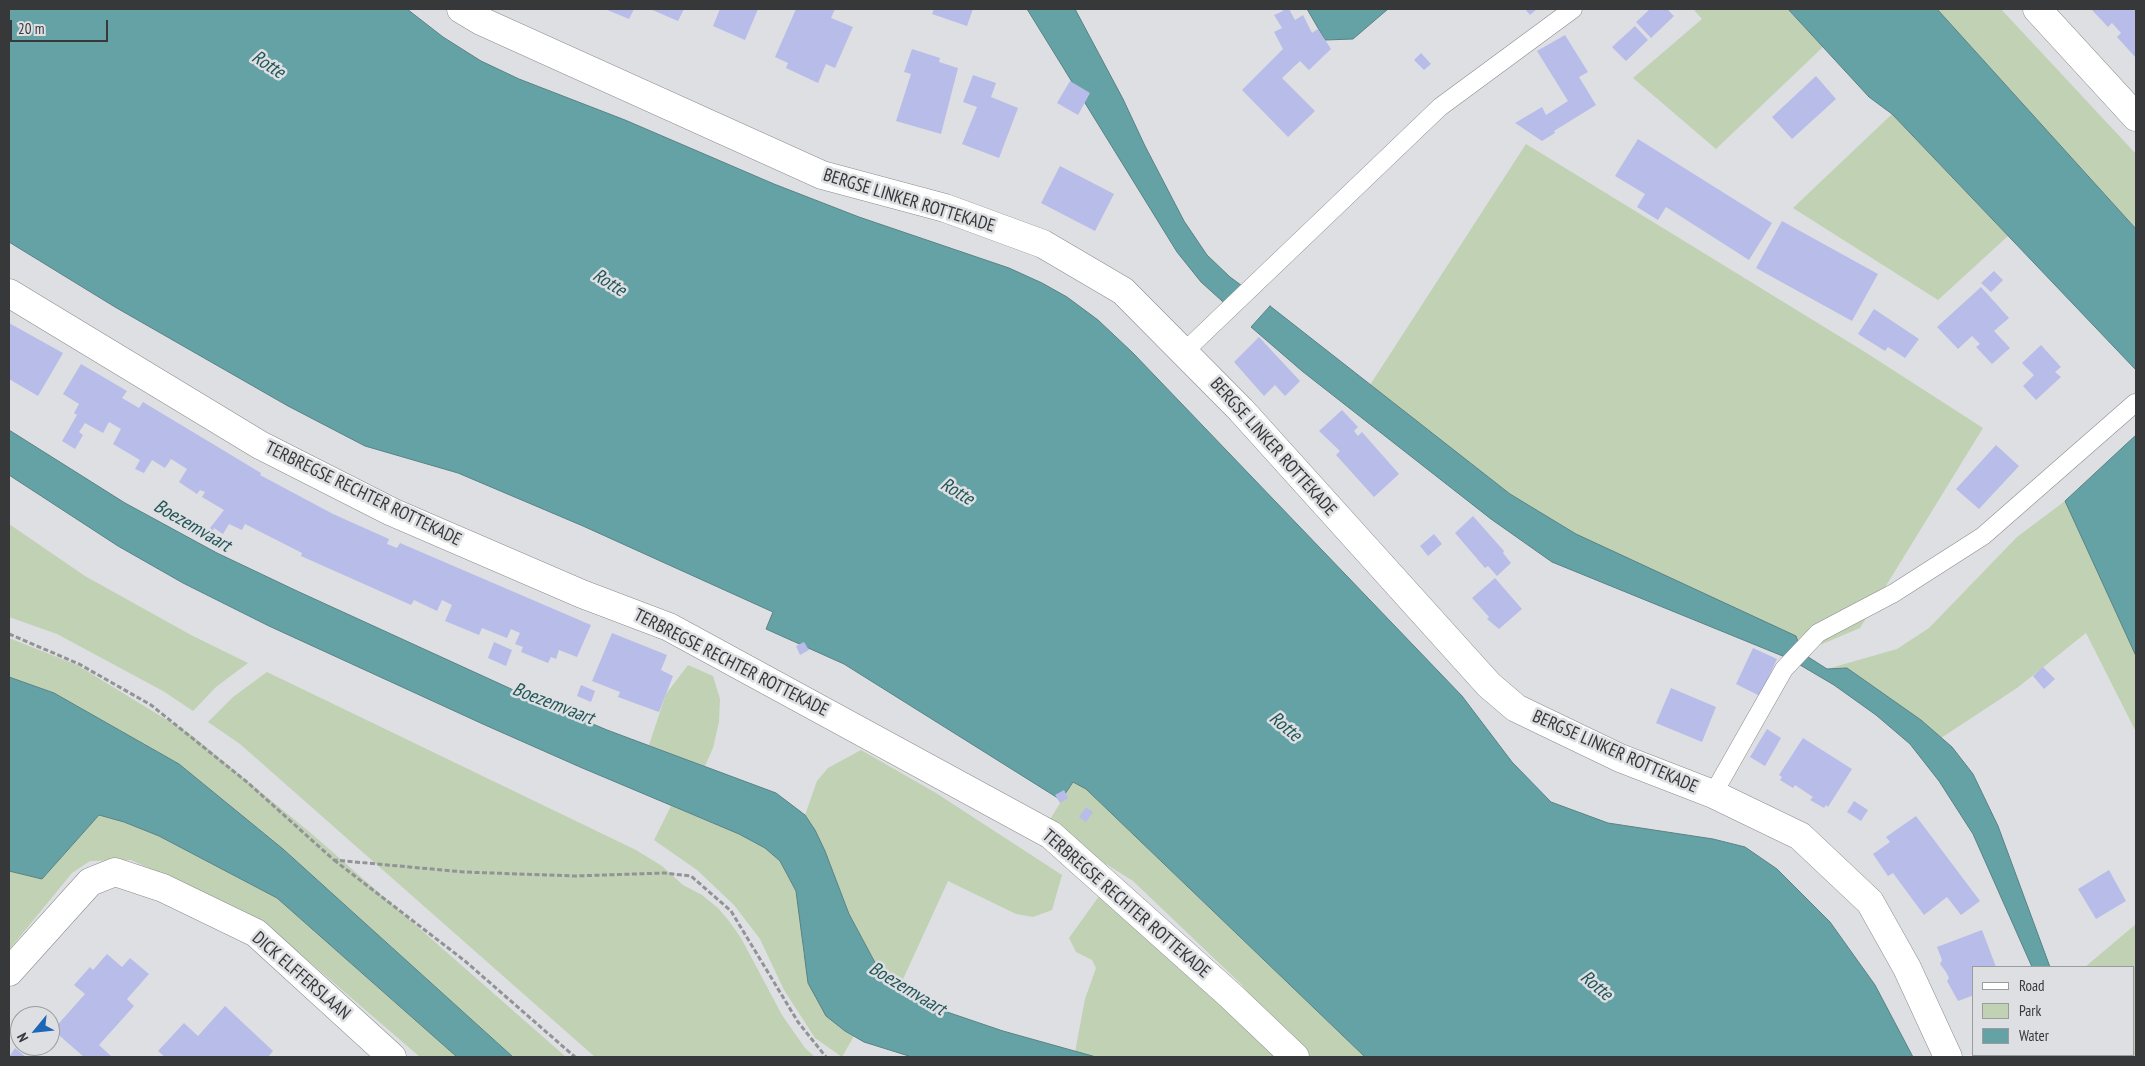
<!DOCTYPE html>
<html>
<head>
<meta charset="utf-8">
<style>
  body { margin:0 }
  #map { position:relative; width:2145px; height:1066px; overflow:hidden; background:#dedfe2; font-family:"PT Sans Narrow",sans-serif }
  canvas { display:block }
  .frame { position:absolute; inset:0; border:10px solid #373839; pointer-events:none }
  .legend { position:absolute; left:1972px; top:966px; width:162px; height:90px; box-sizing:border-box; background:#dedfe2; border:1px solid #9b9c9e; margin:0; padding:6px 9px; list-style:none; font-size:15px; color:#373839 }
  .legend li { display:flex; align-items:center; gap:10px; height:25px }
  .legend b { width:25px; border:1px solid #9b9c9e }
  .north { position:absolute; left:10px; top:1006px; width:50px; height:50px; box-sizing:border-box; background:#dedfe2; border:1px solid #9b9c9e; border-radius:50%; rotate:242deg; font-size:14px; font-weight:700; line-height:20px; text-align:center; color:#373839 }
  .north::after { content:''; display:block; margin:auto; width:18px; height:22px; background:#1e66b6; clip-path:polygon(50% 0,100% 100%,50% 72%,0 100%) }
  .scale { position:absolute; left:10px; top:20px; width:98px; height:22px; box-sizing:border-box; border:2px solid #373839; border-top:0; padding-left:6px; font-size:15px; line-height:18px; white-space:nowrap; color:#373839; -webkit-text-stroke:4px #dedfe2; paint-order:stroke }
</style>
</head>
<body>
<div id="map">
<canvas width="2145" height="1066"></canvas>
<div class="frame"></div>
<ul class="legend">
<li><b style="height:6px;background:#fff"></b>Road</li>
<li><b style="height:14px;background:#c1d1b4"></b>Park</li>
<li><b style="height:14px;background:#65a2a5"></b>Water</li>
</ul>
<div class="north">N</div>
<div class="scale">20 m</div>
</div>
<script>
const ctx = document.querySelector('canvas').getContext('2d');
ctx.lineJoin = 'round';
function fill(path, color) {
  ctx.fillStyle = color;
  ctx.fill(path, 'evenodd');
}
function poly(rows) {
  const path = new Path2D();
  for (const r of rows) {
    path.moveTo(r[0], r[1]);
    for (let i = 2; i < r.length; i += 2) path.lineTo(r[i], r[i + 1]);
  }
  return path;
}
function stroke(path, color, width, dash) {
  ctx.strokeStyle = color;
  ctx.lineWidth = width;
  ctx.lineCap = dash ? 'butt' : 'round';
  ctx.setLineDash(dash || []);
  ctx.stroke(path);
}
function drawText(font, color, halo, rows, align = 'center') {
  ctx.font = font + ' "PT Sans Narrow",sans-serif';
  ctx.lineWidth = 5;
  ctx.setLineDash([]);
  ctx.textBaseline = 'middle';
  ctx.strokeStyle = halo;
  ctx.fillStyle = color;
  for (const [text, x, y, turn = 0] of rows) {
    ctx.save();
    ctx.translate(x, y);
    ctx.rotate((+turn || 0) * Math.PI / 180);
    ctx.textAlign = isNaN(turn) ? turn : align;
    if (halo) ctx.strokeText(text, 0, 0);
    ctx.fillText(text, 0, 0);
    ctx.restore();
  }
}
const green = poly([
  [1693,9,1788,9,1823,47,1716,149,1633,78,1702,19],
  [1937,9,2001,9,2136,154,2136,229],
  [1892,114,2008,236,1938,300,1793,208],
  [1526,144,1865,352,1983,428,1860,628,1801,653,1576,534,1510,494,1370,385],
  [2065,501,2136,656,2136,732,2086,633,2017,688,1941,738,1921,720,1847,668,1827,669,1897,649,1929,628,2017,537],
  [9,524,85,576,191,635,248,663,216,687,193,711,163,691,57,634,9,617],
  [9,638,77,665,190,734,312,834,566,1057,513,1057,283,849,179,764,54,693,9,677],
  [688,665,713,676,720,699,719,722,713,748,705,766,649,745,666,694],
  [267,672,636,850,662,866,683,885,702,895,718,908,729,921,741,938,782,1015,805,1048,815,1057,595,1057,240,744,208,722,233,697],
  [861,750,936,793,1062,875,1052,910,1033,917,1016,914,948,881,899,988,891,983,879,970,849,914,825,851,805,815,817,781,828,768],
  [1073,782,1086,789,1365,1057,1309,1057,1256,1006,1242,985,1133,881,1098,859,1043,831],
  [671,806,739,834,765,848,780,861,796,891,801,915,803,953,845,1031,854,1036,842,1057,815,1038,784,990,760,939,734,905,697,870,654,840],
  [99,815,124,822,159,836,277,898,457,1057,420,1057,262,921,131,860,90,861,72,873,9,950,9,871,42,879],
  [1102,892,1284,1057,1096,1057,1075,1052,1085,999,1096,968,1092,960,1076,952,1069,938],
  [2136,924,2136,1057,2072,1057,2071,1055,2134,1055,2134,967,2085,967]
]);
const water = poly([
  [9,9,407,9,443,37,481,61,519,79,625,120,774,184,859,217,1009,268,1042,283,1067,297,1098,320,1133,353,1462,696,1512,762,1551,802,1608,823,1713,839,1745,847,1777,869,1830,922,1875,985,1913,1057,1365,1057,1086,789,1073,782,1061,800,844,664,766,629,773,612,583,526,458,473,365,446,288,406,115,307,9,242,9,9],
  [1027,9,1075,9,1123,99,1145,146,1184,221,1207,255,1230,277,1249,291,1232,310,1201,282,1177,252,1027,9],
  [1307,9,1388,9,1353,39,1325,40,1307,9],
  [1788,9,1937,9,2136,229,2136,370,1892,114,1869,97,1788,9],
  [1270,306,1510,494,1576,534,1796,636,1802,653,1827,669,1847,668,1921,720,1952,747,1973,774,1998,826,2050,967,2032,967,1973,834,1939,781,1910,744,1876,715,1834,685,1790,659,1552,562,1491,519,1302,371,1251,327,1270,306],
  [9,430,125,503,217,553,297,591,520,693,607,730,776,793,805,815,815,830,825,851,849,914,879,970,891,983,912,997,947,1012,1003,1031,1096,1057,912,1057,864,1042,845,1031,826,1016,808,983,796,891,780,861,765,848,739,834,580,767,485,725,269,626,183,583,118,546,9,475,9,430],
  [2136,435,2136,656,2065,501,2136,435],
  [9,677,54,693,179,764,283,849,513,1057,457,1057,277,898,159,836,124,822,99,815,42,879,9,871,9,677]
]);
const stream = poly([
  [2071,1055,2072,1057]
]);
const building = poly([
  [605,9,634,9,629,19],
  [650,9,684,9,678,21],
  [720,9,758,9,745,40,713,26],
  [796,9,835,9,831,18,853,27,835,68,826,64,818,83,786,68,788,63,775,57],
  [934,9,973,9,967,26,932,14],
  [1282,9,1289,9,1295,20,1303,15,1312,33,1318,29,1331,49,1309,70,1300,61,1282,78,1315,111,1288,137,1242,90,1283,49,1274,32,1282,28,1274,15,1283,11],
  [1525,9,1537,9,1530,15],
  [1650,9,1667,9,1674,16,1651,38,1636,22],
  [2091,9,2136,9,2136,58,2117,37,2121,33,2112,23,2108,27],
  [1635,26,1648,40,1626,61,1612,47],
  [1565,35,1588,72,1579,77,1596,105,1554,131,1555,133,1542,141,1515,123,1542,107,1546,115,1568,101,1537,51],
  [912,49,940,58,939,62,958,68,941,134,896,121,911,74,904,72],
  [1421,53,1431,64,1424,70,1414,60],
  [973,75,996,83,991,97,1018,108,999,158,962,144,977,107,963,102],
  [1816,76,1836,99,1792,139,1772,117],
  [1070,81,1090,93,1078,115,1057,103],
  [1638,139,1772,223,1749,260,1666,207,1658,220,1637,207,1645,194,1615,176],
  [1060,166,1114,194,1095,231,1041,203],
  [1782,221,1878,274,1852,321,1756,268],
  [1994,271,2003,280,1991,292,1981,283],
  [1981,287,2009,318,1994,331,2010,348,1992,364,1976,347,1980,344,1972,336,1958,349,1937,327],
  [1874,309,1919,339,1905,358,1888,347,1885,351,1858,334],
  [9,323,63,353,38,396,9,379],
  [1259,337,1300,381,1285,396,1275,385,1264,396,1234,362],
  [2041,345,2061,367,2055,372,2061,377,2036,400,2023,386,2034,375,2022,363],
  [81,364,127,391,122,398,139,408,143,402,261,473,260,475,333,514,389,539,387,544,397,548,400,543,591,625,577,657,559,650,556,659,551,657,548,663,521,652,523,647,515,644,520,633,511,629,507,638,482,628,479,635,445,621,452,605,442,600,437,611,414,600,411,605,301,556,302,553,245,524,242,530,229,524,223,534,214,528,213,531,210,528,224,510,202,497,205,492,200,490,197,494,179,482,187,469,171,459,165,468,152,460,144,473,135,469,140,460,113,444,121,429,109,422,103,433,85,423,79,432,83,435,75,449,62,441,77,415,74,413,79,404,63,394],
  [1342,410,1358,427,1354,431,1358,436,1362,432,1399,474,1374,497,1336,455,1340,451,1319,431],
  [1996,445,2019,466,1979,509,1956,489],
  [1473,516,1504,551,1503,553,1511,563,1497,576,1488,566,1485,568,1455,533],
  [1434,534,1442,544,1428,556,1420,546],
  [1495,578,1522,609,1499,629,1487,619,1489,617,1472,598],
  [612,633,667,655,661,670,673,676,659,712,618,697,620,692,592,681],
  [494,642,512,650,506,666,488,658],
  [804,642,809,650,800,655,796,646],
  [1753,648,1777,659,1760,696,1736,684],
  [2043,667,2055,679,2044,689,2033,676],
  [581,685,595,691,591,702,577,696],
  [1671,688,1716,707,1702,742,1656,723],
  [1767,729,1781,738,1765,766,1750,757],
  [1803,738,1852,769,1828,807,1826,805,1824,808,1810,800,1813,797,1795,785,1793,788,1780,780,1782,777,1779,775],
  [1064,790,1068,798,1060,803,1055,795],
  [1854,801,1868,810,1861,821,1847,812],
  [1086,807,1093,812,1086,822,1079,817],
  [1916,816,1980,901,1961,915,1947,897,1924,915,1893,873,1888,876,1873,854,1890,842,1886,837],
  [2109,870,2126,901,2096,919,2078,889],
  [1982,930,1996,967,1974,967,1974,995,1958,1001,1947,981,1949,978,1946,972,1940,964,1942,960,1937,947],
  [107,954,122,967,130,958,149,974,127,999,134,1006,99,1045,112,1057,84,1057,53,1030,85,994,74,985,90,967,93,970],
  [225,1006,273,1051,268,1057,165,1057,158,1051,184,1023,198,1036],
  [15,1048,26,1057,9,1057]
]);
const path = poly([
  [9,634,79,664,151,705,247,782,334,860,464,872,575,876,664,873,691,876,731,911,798,1022,826,1057],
  [334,860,465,961,575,1057]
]);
const service = poly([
  [1185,351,1440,107,1573,9],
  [1713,794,1784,669,1818,633,1894,593,1983,536,2135,403]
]);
const minor = poly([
  [461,9,481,21,822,175,945,208,1043,244,1123,291,1241,410,1489,685,1516,708,1620,758,1713,794,1800,836,1870,902,1907,968,1948,1057],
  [9,293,260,445,392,512,582,594,669,627,1051,835,1231,996,1295,1057],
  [9,972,90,882,115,872,163,888,256,933,392,1057]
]);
const tertiary = poly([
  [2037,9,2136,117]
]);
const streetNames = [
  ["BERGSE LINKER ROTTEKADE",909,201,17],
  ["BERGSE LINKER ROTTEKADE",1273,447,48],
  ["TERBREGSE RECHTER ROTTEKADE",363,494,26],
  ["TERBREGSE RECHTER ROTTEKADE",731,663,27],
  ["BERGSE LINKER ROTTEKADE",1615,752,24],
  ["TERBREGSE RECHTER ROTTEKADE",1126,904,41],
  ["DICK ELFFERSLAAN",301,976,41]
];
const waterNames = [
  ["Rotte",268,65,33],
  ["Rotte",609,283,32],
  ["Rotte",957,492,31],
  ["Boezemvaart",192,526,30],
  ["Boezemvaart",553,704,21],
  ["Rotte",1285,727,40],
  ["Rotte",1596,986,40],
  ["Boezemvaart",907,989,31]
];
fill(green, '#c1d1b4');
fill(water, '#65a2a5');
stroke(water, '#578285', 1);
stroke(stream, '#578285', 10);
fill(building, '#b8bce9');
stroke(service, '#8a8b8e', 19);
stroke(minor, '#8a8b8e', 29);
stroke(tertiary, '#8a8b8e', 29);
stroke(path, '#929396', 3, [5, 2.5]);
stroke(service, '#fff', 18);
stroke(minor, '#fff', 28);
stroke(tertiary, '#fff', 28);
drawText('18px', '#373839', '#dedfe2', streetNames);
drawText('italic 19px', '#225759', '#dedfe2', waterNames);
</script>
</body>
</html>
